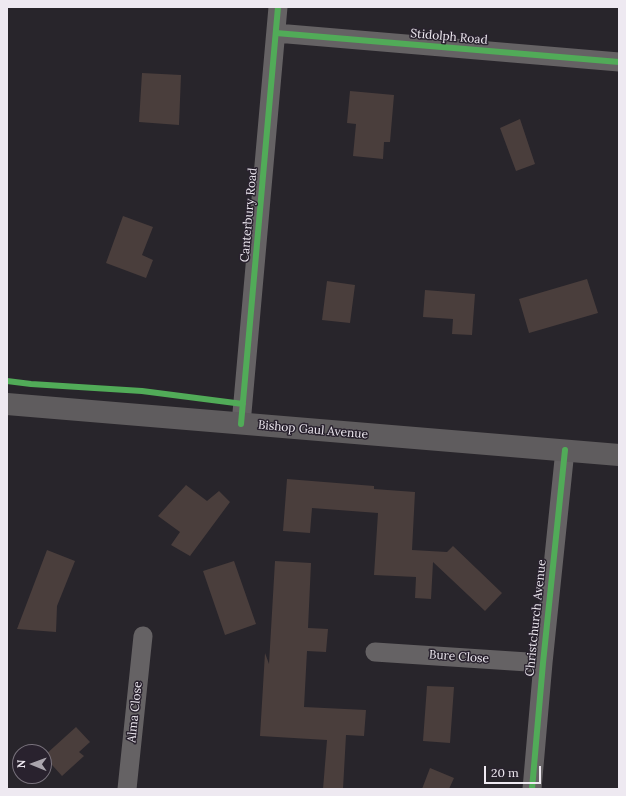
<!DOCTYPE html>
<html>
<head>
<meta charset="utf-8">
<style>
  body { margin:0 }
  #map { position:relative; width:626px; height:796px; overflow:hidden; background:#28252b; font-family:Lora,serif }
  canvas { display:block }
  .frame { position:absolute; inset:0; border:8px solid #eee9f1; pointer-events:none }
  .north { position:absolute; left:12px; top:744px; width:40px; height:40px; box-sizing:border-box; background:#29222e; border:1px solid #78727c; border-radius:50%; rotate:271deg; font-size:11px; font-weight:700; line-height:16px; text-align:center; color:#eee9f1 }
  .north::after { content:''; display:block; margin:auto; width:14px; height:18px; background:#a9a4ac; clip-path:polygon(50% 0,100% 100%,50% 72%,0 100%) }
  .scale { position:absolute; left:484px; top:766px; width:57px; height:18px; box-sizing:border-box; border:2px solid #eee9f1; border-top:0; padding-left:5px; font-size:12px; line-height:14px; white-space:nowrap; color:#eee9f1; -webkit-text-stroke:3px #29222e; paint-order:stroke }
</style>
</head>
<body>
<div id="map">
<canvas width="626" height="796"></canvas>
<div class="frame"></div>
<div class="north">N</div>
<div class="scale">20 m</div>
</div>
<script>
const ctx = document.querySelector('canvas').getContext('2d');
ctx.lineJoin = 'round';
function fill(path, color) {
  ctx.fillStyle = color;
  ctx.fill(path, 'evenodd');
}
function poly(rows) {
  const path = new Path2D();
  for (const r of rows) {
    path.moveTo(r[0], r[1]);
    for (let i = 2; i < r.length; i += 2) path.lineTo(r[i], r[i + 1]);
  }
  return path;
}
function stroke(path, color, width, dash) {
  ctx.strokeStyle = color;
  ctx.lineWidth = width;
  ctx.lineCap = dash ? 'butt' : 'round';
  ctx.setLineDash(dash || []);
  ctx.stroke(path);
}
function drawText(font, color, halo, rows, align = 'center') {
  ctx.font = font + ' Lora,serif';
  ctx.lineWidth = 3;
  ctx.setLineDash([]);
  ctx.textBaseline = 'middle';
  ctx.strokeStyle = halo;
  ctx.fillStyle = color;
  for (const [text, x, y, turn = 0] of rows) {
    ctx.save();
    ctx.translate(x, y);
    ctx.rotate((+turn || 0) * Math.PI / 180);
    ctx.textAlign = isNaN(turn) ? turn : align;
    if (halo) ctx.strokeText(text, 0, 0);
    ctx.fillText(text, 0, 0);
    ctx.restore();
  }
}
const building = poly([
  [142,73,181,75,179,125,139,122],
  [350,91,394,95,390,142,384,142,383,159,353,156,356,124,347,123],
  [520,119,535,164,516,171,500,128],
  [123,216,153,227,142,255,153,260,146,278,106,263],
  [587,279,598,313,529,333,519,299],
  [327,281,355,285,350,323,322,320],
  [425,290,475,294,472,335,452,334,453,319,423,317],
  [287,479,374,486,374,489,415,492,412,550,447,552,453,546,502,593,485,611,433,562,431,599,415,598,416,577,374,575,378,513,312,508,310,533,283,531],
  [186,485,207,501,219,491,230,502,190,556,171,545,180,532,158,516],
  [47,550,75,561,57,606,56,632,17,629],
  [234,561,256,624,225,635,203,571],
  [275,561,311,563,308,628,328,629,326,652,307,651,304,707,366,710,364,736,346,735,343,789,323,789,327,740,260,736,265,653,269,664],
  [427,686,454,687,450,743,423,741],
  [76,727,90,742,79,752,84,756,62,776,44,756],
  [430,768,454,778,449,789,422,789]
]);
const minor = poly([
  [276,33,619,62],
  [241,424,278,7],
  [375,652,543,663],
  [127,789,143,636],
  [532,789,543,663,565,450]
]);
const secondary = poly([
  [7,404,619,455]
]);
const cycleway = poly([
  [276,33,619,62],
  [7,381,31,384,142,391,243,404],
  [241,424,278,7],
  [532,789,543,663,565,450]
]);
const streetNames = [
  ["Stidolph Road",449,37,5],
  ["Canterbury Road",249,215,-85],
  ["Bishop Gaul Avenue",313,430,5],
  ["Christchurch Avenue",536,618,-84],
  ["Bure Close",459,657,4],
  ["Alma Close",135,712,-84]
];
fill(building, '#4a3e3c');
stroke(minor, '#656264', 19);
stroke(secondary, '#5f5c5e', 22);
stroke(cycleway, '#51ab58', 6);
drawText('12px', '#eee9f1', '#29222e', streetNames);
</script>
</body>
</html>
